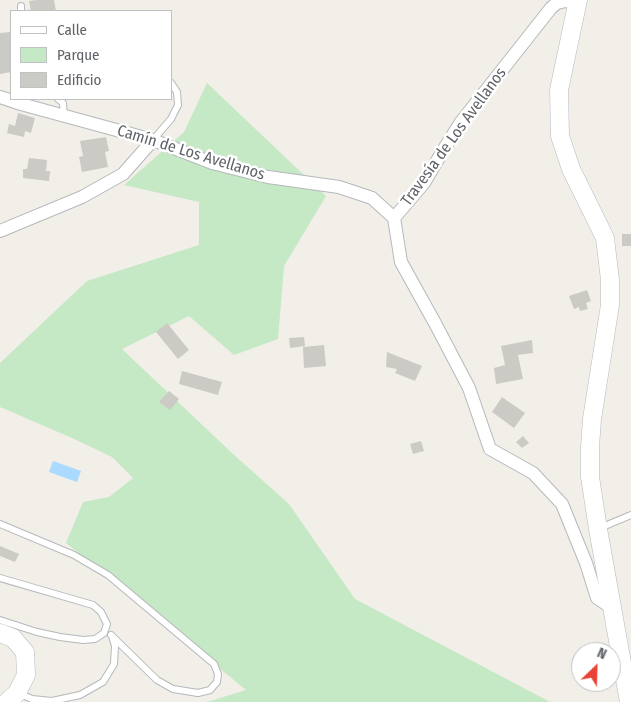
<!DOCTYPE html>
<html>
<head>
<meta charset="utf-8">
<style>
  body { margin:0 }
  #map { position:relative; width:631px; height:702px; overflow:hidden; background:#f1efe8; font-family:"Fira Sans Condensed",sans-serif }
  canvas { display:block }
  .legend { position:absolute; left:10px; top:10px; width:162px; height:90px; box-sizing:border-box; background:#fff; border:1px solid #bfc1c3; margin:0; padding:6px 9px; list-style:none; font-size:15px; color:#5f6368 }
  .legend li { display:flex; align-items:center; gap:10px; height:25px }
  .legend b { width:25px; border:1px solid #bfc1c3 }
  .north { position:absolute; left:571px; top:642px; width:50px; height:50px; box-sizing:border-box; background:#fff; border:1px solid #bfc1c3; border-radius:50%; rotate:24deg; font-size:14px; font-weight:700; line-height:20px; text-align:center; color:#5f6368 }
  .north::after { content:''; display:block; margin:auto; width:18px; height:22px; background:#ea4335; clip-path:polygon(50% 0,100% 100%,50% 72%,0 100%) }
</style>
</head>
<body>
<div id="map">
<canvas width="631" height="702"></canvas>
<ul class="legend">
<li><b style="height:6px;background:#fff"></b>Calle</li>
<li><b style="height:14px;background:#c5e8c5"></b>Parque</li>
<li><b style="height:14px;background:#cccac5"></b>Edificio</li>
</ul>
<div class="north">N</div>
</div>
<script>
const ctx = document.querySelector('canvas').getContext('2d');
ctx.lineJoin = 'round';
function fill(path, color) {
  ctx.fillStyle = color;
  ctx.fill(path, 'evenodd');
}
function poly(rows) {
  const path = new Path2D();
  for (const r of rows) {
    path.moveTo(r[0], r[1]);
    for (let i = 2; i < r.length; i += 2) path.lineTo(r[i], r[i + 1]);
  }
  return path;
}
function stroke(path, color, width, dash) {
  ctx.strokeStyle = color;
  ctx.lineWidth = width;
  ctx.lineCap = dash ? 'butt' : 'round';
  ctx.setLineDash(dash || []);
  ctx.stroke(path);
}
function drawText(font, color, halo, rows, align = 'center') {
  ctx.font = font + ' "Fira Sans Condensed",sans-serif';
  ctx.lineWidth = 5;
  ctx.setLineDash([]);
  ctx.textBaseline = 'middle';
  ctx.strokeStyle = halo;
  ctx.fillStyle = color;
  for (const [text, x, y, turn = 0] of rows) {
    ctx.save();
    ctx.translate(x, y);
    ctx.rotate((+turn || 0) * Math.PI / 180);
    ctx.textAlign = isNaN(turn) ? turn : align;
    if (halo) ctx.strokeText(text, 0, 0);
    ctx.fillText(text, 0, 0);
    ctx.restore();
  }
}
const green = poly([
  [207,83,326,196,284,266,278,339,234,355,189,316,122,349,233,454,289,504,355,599,550,702,207,702,246,690,66,543,83,502,109,497,133,478,112,457,72,438,0,407,0,363,87,281,199,245,199,202,124,185,184,132]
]);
const water = poly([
  [53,461,81,471,77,482,49,472]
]);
const building = poly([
  [37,0,54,0,56,11,31,11,29,1],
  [11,32,11,72,0,74,0,33],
  [18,113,35,118,31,133,25,131,24,137,7,133,9,124,15,126],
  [106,137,109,151,105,152,108,167,82,172,79,157,83,156,80,141],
  [29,158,47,160,46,171,50,171,49,181,23,178,23,169,27,169],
  [622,234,631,234,631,246,622,246],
  [587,290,591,301,586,303,588,309,580,311,579,307,574,309,569,296],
  [167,323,189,350,178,359,156,332],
  [304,337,305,346,290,348,289,338],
  [532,340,533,353,518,355,523,379,496,384,494,368,505,365,501,346],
  [324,345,326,366,304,368,303,347],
  [387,352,422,366,415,381,395,373,397,369,386,367],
  [182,371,222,382,218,395,179,384],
  [169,391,179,399,170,410,159,402],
  [502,397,525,413,514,428,492,412],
  [523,436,529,443,522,448,516,442],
  [421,441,424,451,413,454,410,444],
  [0,546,19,554,15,562,0,556]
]);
const lane = poly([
  [21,6,21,11],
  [58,99,63,103,64,116],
  [153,140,171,119,178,105,177,92,171,83],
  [0,524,74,555,108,575,214,664,218,674,217,682,210,690,198,693,173,689,157,680,111,635],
  [600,528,631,515],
  [0,578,93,605,101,612,107,624,104,633,95,639,83,640,60,637,37,632,0,620],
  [18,693,32,699,52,701,80,695,103,682,114,664,115,646,112,636]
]);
const street = poly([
  [0,97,21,104,153,140,212,163,268,177,339,187,372,198,394,218,401,262,436,325,469,388,490,449,533,473,562,504,586,563,597,598,612,608],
  [394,218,424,183,444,149,461,122,551,8,557,3,566,1,577,4],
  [0,231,82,197,123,174,153,140]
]);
const secondary = poly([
  [578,0,559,90,560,136,571,169,605,238,610,280,610,305,592,419,590,447,590,477,598,529,629,702],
  [0,633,13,638,25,652,26,675,17,693,7,702]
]);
const streetNames = [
  ["Travesía de Los Avellanos",454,137,-54],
  ["Camín de Los Avellanos",191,153,17]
];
fill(green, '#c5e8c5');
fill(water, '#aadaff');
fill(building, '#cccac5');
stroke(lane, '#b5b8bc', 8);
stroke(street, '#b5b8bc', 14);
stroke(secondary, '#b6babf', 19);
stroke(lane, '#fff', 6);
stroke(street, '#fff', 12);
stroke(secondary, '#fff', 18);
drawText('16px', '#5f6368', '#fff', streetNames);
</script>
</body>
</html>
